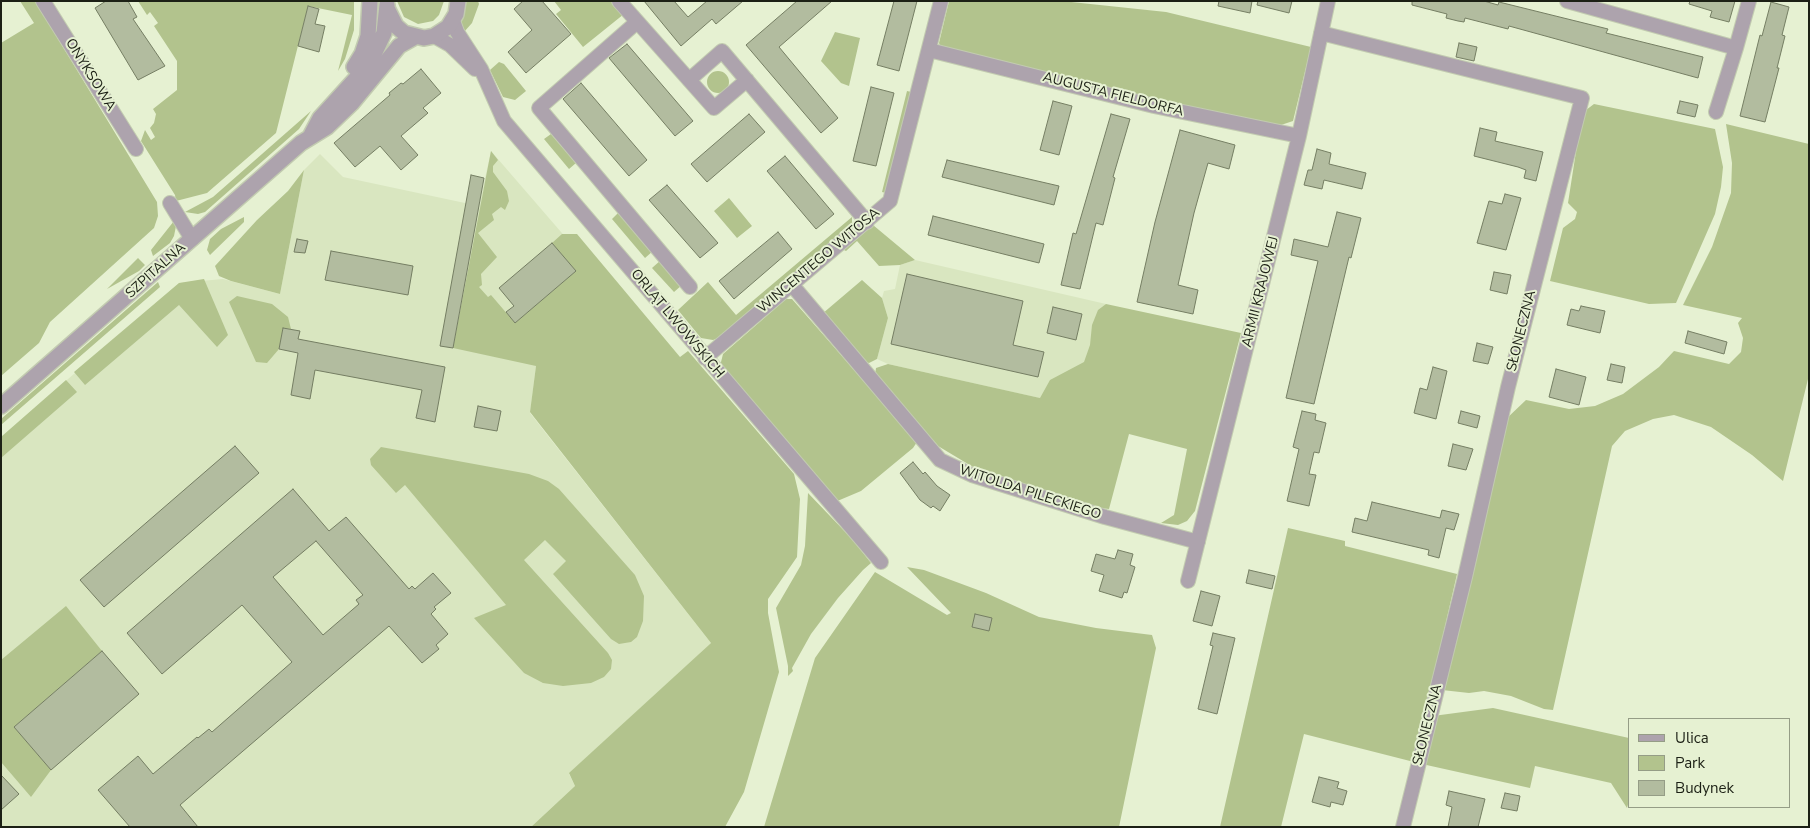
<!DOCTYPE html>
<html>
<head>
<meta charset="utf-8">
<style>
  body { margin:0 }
  #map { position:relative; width:1810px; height:828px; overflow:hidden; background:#e6f1d2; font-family:"Nunito Sans",sans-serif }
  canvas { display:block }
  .frame { position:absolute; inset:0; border:2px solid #1c2015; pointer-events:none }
  .legend { position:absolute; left:1628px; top:718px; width:162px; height:90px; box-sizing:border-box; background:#e6f1d2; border:1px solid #959d86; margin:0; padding:6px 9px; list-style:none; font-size:15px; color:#1c2015 }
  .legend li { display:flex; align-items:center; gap:10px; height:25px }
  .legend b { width:25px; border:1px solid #959d86 }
</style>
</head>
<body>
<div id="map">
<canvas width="1810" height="828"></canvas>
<div class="frame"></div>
<ul class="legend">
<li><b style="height:6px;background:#ada3ad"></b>Ulica</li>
<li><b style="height:14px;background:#b2c38d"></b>Park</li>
<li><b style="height:14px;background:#b2bc9f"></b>Budynek</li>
</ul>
</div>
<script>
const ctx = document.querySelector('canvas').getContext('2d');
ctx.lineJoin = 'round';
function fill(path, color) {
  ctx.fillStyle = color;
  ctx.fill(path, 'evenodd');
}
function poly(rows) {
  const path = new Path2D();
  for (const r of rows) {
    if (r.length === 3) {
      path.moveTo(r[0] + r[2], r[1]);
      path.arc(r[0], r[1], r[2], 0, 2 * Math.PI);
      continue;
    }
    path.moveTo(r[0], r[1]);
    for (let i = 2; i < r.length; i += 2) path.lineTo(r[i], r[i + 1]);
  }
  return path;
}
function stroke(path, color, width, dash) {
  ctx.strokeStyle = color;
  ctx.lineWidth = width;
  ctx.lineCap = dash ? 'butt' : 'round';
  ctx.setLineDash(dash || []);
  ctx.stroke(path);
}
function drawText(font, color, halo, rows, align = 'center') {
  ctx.font = font + ' "Nunito Sans",sans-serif';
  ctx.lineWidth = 4;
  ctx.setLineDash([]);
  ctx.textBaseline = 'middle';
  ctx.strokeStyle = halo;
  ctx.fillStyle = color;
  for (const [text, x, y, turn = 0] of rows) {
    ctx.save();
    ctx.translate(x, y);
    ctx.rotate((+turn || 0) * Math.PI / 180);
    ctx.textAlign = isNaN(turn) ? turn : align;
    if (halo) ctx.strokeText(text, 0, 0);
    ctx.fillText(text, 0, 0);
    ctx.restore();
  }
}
const built = poly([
  [491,151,593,269,536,366,530,413,711,643,569,774,575,786,531,827,1,827,1,437,179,283,223,279,280,294,304,170,320,154,343,177,479,206],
  [915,260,1106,304,1084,408,888,364,877,359,888,318,882,298,884,291,895,289,900,265]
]);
const green = poly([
  [20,1,35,1,157,202,158,216,154,228,50,322,39,343,1,376,1,43,34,23],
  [138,1,354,1,354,30,345,59,338,71,352,15,308,6,276,133,207,193,176,201,175,195,141,141,145,130,151,140,155,137,150,128,154,123,156,114,153,109,177,90,177,61,154,26,158,23,150,12,147,15],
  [397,1,444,1,439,15,433,21,418,24,404,17],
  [464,1,478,1,479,4,472,23,464,32,460,20],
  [554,1,613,1,624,14,583,47,556,14,561,10],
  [949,1,1062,1,1166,12,1311,47,1293,121,1278,126,942,51,939,43],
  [835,32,860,38,849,86,841,83,821,61],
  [499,62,504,64,526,91,515,100,503,97,490,70],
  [718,82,11],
  [907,91,911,92,886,193,882,192],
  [1594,104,1715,129,1723,167,1721,187,1715,214,1676,303,1649,304,1550,281,1563,228,1575,219,1577,212,1568,203,1582,113],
  [311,111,299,129,205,212,198,214,185,212,213,197],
  [1726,124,1809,144,1809,375,1783,481,1752,455,1711,427,1674,415,1653,419,1625,431,1612,446,1553,710,1544,709,1511,696,1484,691,1469,693,1442,690,1505,420,1526,400,1569,409,1595,406,1623,394,1659,367,1674,351,1729,364,1741,352,1743,338,1738,323,1742,318,1683,305,1712,247,1731,193,1732,163],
  [551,134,576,163,569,169,544,139],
  [491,151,498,160,493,166,493,172,507,191,509,201,505,210,501,207,492,214,494,220,478,233,497,257,481,274,482,285,479,287,488,297,491,295,515,323,576,271,552,243,562,234,577,234,680,357,688,351,794,474,800,499,797,557,768,599,768,613,779,672,744,792,725,827,531,827,575,786,569,773,711,643,530,412,536,366,453,348],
  [304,170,280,294,231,281,219,276,215,266,257,220,288,191],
  [729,198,752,226,737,238,714,211],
  [619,212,653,251,645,258,612,219],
  [244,217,244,222,210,255,207,250,210,239,221,229],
  [852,217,852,224,718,338,713,340,701,338,678,310,708,282,736,315],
  [174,221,176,226,174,236,170,243,153,256,151,250],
  [873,225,915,260,900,265,879,266,857,241,846,251,844,250],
  [138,258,145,265,139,271,107,289],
  [661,260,682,285,674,292,652,268],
  [204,279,228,335,217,347,179,305,85,385,74,372,179,283],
  [862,280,882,298,888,318,877,359,869,363,859,360,822,314],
  [158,282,160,287,1,425,1,419],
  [237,296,272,304,288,317,291,329,283,328,279,349,267,363,256,362,229,302],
  [786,299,792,299,917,442,913,448,861,491,835,502,720,366,723,354],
  [1106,304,1241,333,1195,511,1187,521,1178,525,1161,523,1174,515,1187,449,1129,434,1109,509,1100,508,973,467,938,446,875,375,876,368,888,364,1040,398,1050,380,1084,362,1090,345,1092,325,1098,310],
  [66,380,77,392,1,458,1,437],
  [381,447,529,474,548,481,559,489,635,575,644,596,643,621,637,637,631,642,619,644,611,639,553,574,566,561,545,540,524,560,608,653,612,660,611,669,604,677,591,683,563,686,543,683,524,673,474,618,506,605,405,485,396,493,371,465,370,459],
  [808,493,852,539,871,563,863,570,838,598,811,634,792,668,793,671,788,676,788,666,776,608,801,565,805,546],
  [1288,528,1345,541,1345,546,1457,574,1414,762,1304,734,1281,827,1220,827],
  [907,567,924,570,986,593,1039,617,1096,628,1152,635,1156,648,1119,827,764,827,815,658,875,572,947,615,951,613],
  [66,606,102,651,14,727,51,770,31,797,1,762,1,660],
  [1493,708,1629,738,1629,801,1627,808,1611,783,1535,766,1530,788,1422,764,1433,716]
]);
const building = poly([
  [106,1,128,1,137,17,133,19,165,66,138,80,95,8,106,1],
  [523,1,542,1,571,34,526,73,508,52,532,30,514,9,523,1],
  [644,1,674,1,688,17,707,1,743,1,716,24,712,19,681,46,644,1],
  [797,1,832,1,779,47,838,118,821,133,746,45,797,1],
  [894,1,917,1,899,71,877,65,894,1],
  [1219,1,1252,1,1250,13,1218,6,1219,1],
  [1258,1,1292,1,1289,13,1257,5,1258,1],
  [1412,1,1484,1,1498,5,1499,2,1608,29,1606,33,1703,57,1698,78,1509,26,1508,29,1465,18,1464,22,1458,21,1446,18,1447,14,1412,5,1412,1],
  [1690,1,1735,1,1729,22,1710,17,1712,11,1689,4,1690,1],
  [1771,2,1789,7,1782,35,1785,36,1777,68,1779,68,1765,122,1740,116,1760,35,1762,36,1771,2],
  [308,6,319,9,315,24,325,26,319,52,298,46,308,6],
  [1459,43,1477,47,1474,61,1456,57,1459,43],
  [627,44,693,121,675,136,609,58,627,44],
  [421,69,441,93,423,108,428,113,401,136,418,155,401,170,380,146,355,167,334,143,390,95,389,93,401,83,403,84,421,69],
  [581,83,647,160,629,176,563,99,581,83],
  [871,87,894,93,876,166,853,161,871,87],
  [1053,101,1072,106,1059,155,1040,150,1053,101],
  [1680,101,1698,105,1695,117,1677,113,1680,101],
  [749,114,765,132,707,182,691,164,749,114],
  [1111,114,1130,119,1113,177,1115,178,1103,225,1096,223,1080,289,1061,285,1073,233,1076,234,1111,114],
  [1480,128,1497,132,1495,141,1543,152,1536,181,1524,178,1526,170,1518,167,1474,156,1480,128],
  [1180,130,1235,145,1229,169,1208,163,1194,213,1178,285,1198,290,1193,314,1137,302,1155,222,1180,130],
  [1317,149,1331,153,1329,164,1366,173,1362,189,1324,180,1322,189,1304,185,1308,170,1312,170,1317,149],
  [785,156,834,214,816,229,767,171,785,156],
  [947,160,1059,186,1054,205,942,177,947,160],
  [471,175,484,178,453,348,440,346,471,175],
  [667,185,718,243,700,258,649,200,667,185],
  [1505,194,1521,198,1506,250,1477,243,1489,201,1502,204,1505,194],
  [1337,212,1361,218,1351,258,1349,257,1314,404,1286,398,1318,261,1291,255,1294,239,1328,247,1337,212],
  [933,216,1044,244,1039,263,928,235,933,216],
  [778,232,792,249,734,299,719,281,778,232],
  [297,239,308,241,305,253,294,252,297,239],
  [552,243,576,271,515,323,506,312,514,306,499,288,552,243],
  [331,251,413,266,408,295,325,280,331,251],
  [1494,272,1511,275,1507,294,1490,290,1494,272],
  [907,274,1023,301,1013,345,1044,352,1038,377,891,344,907,274],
  [1581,306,1605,311,1600,333,1567,325,1571,309,1579,311,1581,306],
  [1053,307,1082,314,1076,340,1047,333,1053,307],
  [283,328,300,331,298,339,445,367,435,422,416,418,422,390,315,370,310,399,291,395,298,353,279,349,283,328],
  [1688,331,1727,342,1724,354,1685,343,1688,331],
  [1477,343,1493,347,1488,364,1473,361,1477,343],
  [1611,364,1625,367,1622,383,1607,380,1611,364],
  [1433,367,1447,371,1436,419,1414,413,1420,388,1427,390,1433,367],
  [1556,369,1586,377,1579,405,1549,397,1556,369],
  [478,406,501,411,497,431,474,427,478,406],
  [1302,411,1316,414,1315,420,1326,423,1319,453,1314,452,1309,474,1316,475,1309,506,1287,501,1299,449,1293,447,1302,411],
  [1461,411,1480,416,1477,428,1458,423,1461,411],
  [1453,444,1473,449,1466,470,1448,466,1453,444],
  [235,446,259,473,104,607,80,580,235,446],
  [913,462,923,474,925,472,937,486,950,495,940,511,933,506,931,508,920,500,900,473,913,462],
  [293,489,329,531,346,517,409,589,412,586,415,589,433,573,451,593,434,607,436,609,431,614,448,634,436,645,439,649,422,663,389,626,180,805,198,827,130,827,98,790,138,756,153,774,197,737,198,738,209,729,212,732,292,662,242,605,162,674,127,633,293,489],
  [316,541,363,595,356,600,359,604,323,635,273,577,316,541],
  [1372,502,1440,518,1442,510,1459,514,1454,530,1446,528,1439,558,1428,555,1429,550,1352,532,1355,518,1367,521,1372,502],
  [1118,550,1133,554,1130,565,1135,567,1127,593,1124,592,1122,598,1099,591,1104,575,1091,571,1096,554,1115,559,1118,550],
  [1249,570,1275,576,1272,589,1246,583,1249,570],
  [1201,591,1220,596,1212,626,1193,621,1201,591],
  [975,614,992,618,989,631,972,627,975,614],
  [1213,633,1235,638,1217,714,1198,709,1213,646,1210,645,1213,633],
  [102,651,139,694,51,770,14,727,102,651],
  [1,775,19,794,1,810,1,775],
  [1319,777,1339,782,1337,788,1347,791,1343,805,1331,802,1330,807,1312,802,1319,777],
  [1449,791,1485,799,1478,827,1448,827,1452,807,1446,805,1449,791],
  [1505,793,1520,796,1517,811,1501,808,1505,793]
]);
const minor = poly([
  [43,1,136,149],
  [619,1,714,108,747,80],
  [1567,1,1736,48,1716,112],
  [453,21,457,32,481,69,504,121,881,562],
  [637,22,539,108,690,287],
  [1321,33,1582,98,1508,387,1465,577,1403,827],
  [434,36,450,45,475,69],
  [1736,48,1749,1],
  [929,50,1154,106,1299,136],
  [689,80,722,51,867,222],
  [170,203,192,239],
  [792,285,940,460,972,475,1105,517,1198,542],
  [705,358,890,201,941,1],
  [1188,581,1299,136,1328,1]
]);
const tertiary = poly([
  [387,8,396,26,404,33,424,38,434,36,448,27,456,14,458,1],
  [354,67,362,54,368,36,370,1],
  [311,135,320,118,360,74,376,50,384,33,387,5],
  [1,406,301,143,327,127,352,103,399,46,415,37]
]);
const streetNames = [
  ["ONYKSOWA",90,75,58],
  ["AUGUSTA FIELDORFA",1113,95,14],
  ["WINCENTEGO WITOSA",819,261,-40],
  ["SZPITALNA",156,271,-42],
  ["ARMII KRAJOWEJ",1261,292,-76],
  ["ORLĄT LWOWSKICH",677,324,50],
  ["SŁONECZNA",1522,331,-76],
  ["WITOLDA PILECKIEGO",1030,493,18],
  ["SŁONECZNA",1428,725,-76]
];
fill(built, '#d9e6c0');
fill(green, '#b2c38d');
fill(building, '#b2bc9f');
stroke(building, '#757e63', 1);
stroke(minor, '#c2cbb0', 16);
stroke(tertiary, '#c2cbb0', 18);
stroke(minor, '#ada3ad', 14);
stroke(tertiary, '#ada3ad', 15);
drawText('14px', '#1c2015', '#e6f1d2', streetNames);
</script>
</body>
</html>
